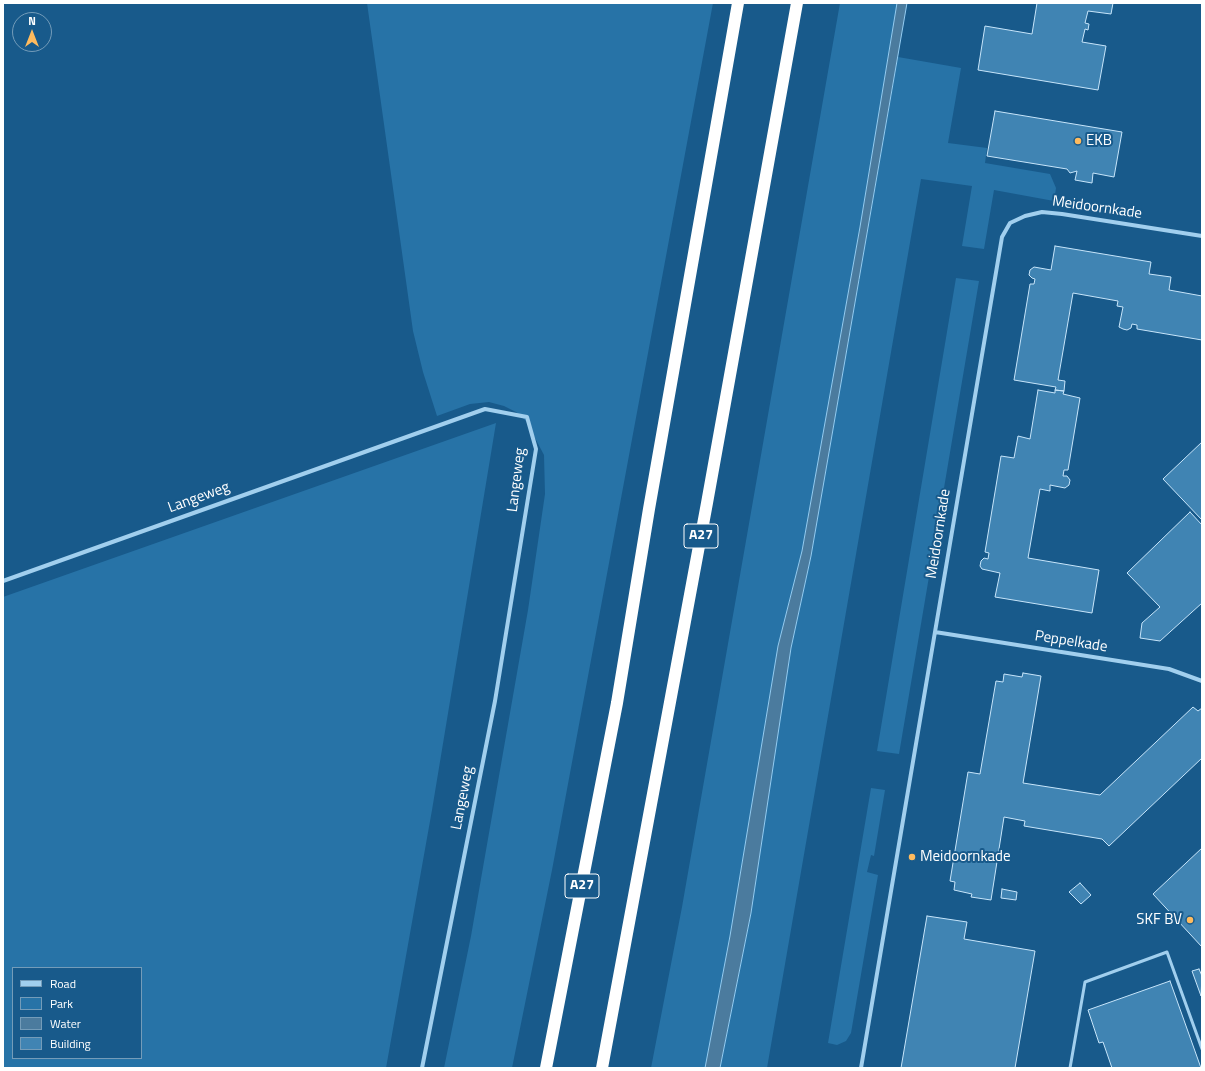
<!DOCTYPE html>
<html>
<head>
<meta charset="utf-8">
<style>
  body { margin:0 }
  #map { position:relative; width:1205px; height:1071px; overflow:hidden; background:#185a8b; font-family:"Titillium Web",sans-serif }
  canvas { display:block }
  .frame { position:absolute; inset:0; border:4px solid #fff; pointer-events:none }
  .legend { position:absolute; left:12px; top:967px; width:130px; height:92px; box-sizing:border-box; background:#185a8b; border:1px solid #749cb9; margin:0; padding:5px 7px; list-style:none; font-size:12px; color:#fff }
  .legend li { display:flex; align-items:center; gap:8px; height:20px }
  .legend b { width:20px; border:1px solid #749cb9 }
  .north { position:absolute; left:12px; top:12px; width:40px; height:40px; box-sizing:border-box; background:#185a8b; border:1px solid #749cb9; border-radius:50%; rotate:0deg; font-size:11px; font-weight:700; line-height:16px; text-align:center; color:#fff }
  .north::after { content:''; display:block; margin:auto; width:14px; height:18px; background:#ffbb5e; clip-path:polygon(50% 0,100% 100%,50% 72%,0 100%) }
</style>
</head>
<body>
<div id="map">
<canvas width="1205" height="1071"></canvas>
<div class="frame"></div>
<ul class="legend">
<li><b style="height:5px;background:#a1cfee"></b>Road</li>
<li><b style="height:11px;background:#2773a7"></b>Park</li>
<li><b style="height:11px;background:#4b7b9e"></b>Water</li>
<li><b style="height:11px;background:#4084b3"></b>Building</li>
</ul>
<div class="north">N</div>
</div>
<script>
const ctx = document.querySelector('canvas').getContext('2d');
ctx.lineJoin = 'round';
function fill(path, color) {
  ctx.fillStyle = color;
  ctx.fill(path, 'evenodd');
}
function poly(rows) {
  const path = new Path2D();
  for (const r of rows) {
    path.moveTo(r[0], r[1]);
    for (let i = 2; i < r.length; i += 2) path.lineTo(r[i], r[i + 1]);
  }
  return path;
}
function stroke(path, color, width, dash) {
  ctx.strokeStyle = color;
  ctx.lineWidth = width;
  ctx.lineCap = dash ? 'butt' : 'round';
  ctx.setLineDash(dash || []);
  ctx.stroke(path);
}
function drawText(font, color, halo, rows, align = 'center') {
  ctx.font = font + ' "Titillium Web",sans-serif';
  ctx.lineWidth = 4;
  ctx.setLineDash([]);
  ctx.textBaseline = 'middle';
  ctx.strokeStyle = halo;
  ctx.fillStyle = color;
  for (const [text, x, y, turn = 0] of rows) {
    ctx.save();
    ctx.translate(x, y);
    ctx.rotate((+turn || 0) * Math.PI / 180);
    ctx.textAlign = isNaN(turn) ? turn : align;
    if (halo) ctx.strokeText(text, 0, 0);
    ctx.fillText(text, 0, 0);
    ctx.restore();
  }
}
const green = poly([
  [367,3,713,3,552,870,512,1068,444,1068,471,936,528,610,545,494,544,455,526,421,516,412,504,406,489,402,470,404,437,416,423,372,413,331],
  [840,3,897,3,860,227,802,551,778,646,730,936,705,1068,651,1068,682,907],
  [898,57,961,68,948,143,987,148,985,163,1050,174,1056,188,1054,201,994,190,984,249,962,246,972,186,921,179,767,1068,720,1068,751,913,791,648,811,556],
  [956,278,979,281,899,754,877,751],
  [496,423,432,810,386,1068,3,1068,3,597],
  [13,968,141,968,141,1058,13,1058],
  [871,788,885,790,874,856,871,855,867,872,878,875,851,1033,846,1041,837,1045,828,1043]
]);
const water = poly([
  [897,3,907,3,811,556,791,648,751,913,720,1068,705,1068,730,936,778,646,802,551,860,227,897,3]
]);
const building = poly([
  [1037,3,1113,3,1111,14,1088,11,1085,23,1089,24,1088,30,1085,29,1082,42,1106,46,1098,90,978,70,985,26,1032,34,1037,3],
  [995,111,1122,132,1114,177,1093,173,1092,183,1075,180,1077,171,1070,173,1067,169,987,156,995,111],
  [1055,246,1151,262,1149,274,1171,277,1169,290,1202,296,1202,340,1137,329,1137,325,1132,324,1131,328,1127,330,1123,329,1119,327,1123,307,1117,306,1118,301,1073,293,1058,380,1065,381,1064,391,1055,390,1056,387,1014,380,1030,284,1034,284,1035,279,1032,278,1029,275,1030,270,1034,267,1051,270,1055,246],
  [1038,390,1055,393,1055,390,1064,391,1063,394,1080,398,1068,470,1064,470,1063,476,1067,476,1070,480,1069,485,1065,488,1050,485,1050,491,1040,489,1028,558,1099,570,1092,613,995,597,1000,573,982,569,980,566,981,561,984,558,988,559,989,553,985,552,1001,456,1014,458,1018,436,1030,439,1038,390],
  [1202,442,1202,520,1163,479,1202,442],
  [1190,512,1202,525,1202,603,1160,641,1140,638,1142,623,1160,607,1127,573,1190,512],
  [1023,673,1041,676,1023,783,1100,795,1193,707,1198,711,1202,708,1202,758,1109,846,1102,839,1024,826,1025,821,1004,817,991,900,971,897,972,894,954,890,955,882,950,881,968,772,980,774,996,681,1003,682,1004,674,1022,677,1023,673],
  [1202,848,1202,947,1153,894,1202,848],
  [1080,883,1091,895,1081,904,1069,892,1080,883],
  [1002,889,1017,892,1016,900,1001,898,1002,889],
  [927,916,967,922,964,939,1035,951,1015,1068,901,1068,927,916],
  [1199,969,1202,976,1201,996,1192,971,1199,969],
  [1170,981,1201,1068,1112,1068,1103,1042,1099,1043,1088,1010,1170,981]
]);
const lane = poly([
  [1070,1068,1085,982,1167,952,1202,1049]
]);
const street = poly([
  [3,581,485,409,527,417,536,449,495,701,422,1068],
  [935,632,1169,669,1202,681],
  [861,1068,1002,237,1010,223,1025,216,1042,212,1062,214,1202,236]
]);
const highway = poly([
  [546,1068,617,703,649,509,738,3],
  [602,1068,707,503,797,3]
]);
const markers = [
  [1078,141,4,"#ffbb5e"],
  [912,857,4,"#ffbb5e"],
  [1190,920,4,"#ffbb5e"]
];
const shields = [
  [701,536,34],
  [582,886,34]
];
const shieldNames = [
  ["A27",701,536],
  ["A27",582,886]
];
const poiNames = [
  ["EKB",1086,141],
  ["Meidoornkade",920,857],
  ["SKF BV",1182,920,"right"]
];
const streetNames = [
  ["Meidoornkade",1097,208,8],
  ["Langeweg",517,480,-83],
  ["Langeweg",199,498,-20],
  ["Meidoornkade",939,534,-81],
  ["Peppelkade",1071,642,9],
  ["Langeweg",463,798,-79]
];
fill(green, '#2773a7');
fill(water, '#4b7b9e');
stroke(water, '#94ccf1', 1);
fill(building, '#4084b3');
stroke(building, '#c7e5fa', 1);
stroke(lane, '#a1cfee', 3);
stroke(street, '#a1cfee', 4);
stroke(highway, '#fff', 12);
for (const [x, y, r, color] of markers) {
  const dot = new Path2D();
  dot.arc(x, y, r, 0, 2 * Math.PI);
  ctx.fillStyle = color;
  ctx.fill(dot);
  stroke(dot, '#185a8b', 1.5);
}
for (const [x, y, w] of shields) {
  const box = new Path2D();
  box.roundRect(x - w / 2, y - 12, w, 24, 3);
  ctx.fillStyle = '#185a8b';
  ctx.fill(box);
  stroke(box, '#fff', 1);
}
drawText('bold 14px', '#fff', null, shieldNames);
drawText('15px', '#fff', '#185a8b', poiNames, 'left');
drawText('15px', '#fff', '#185a8b', streetNames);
</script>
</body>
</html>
